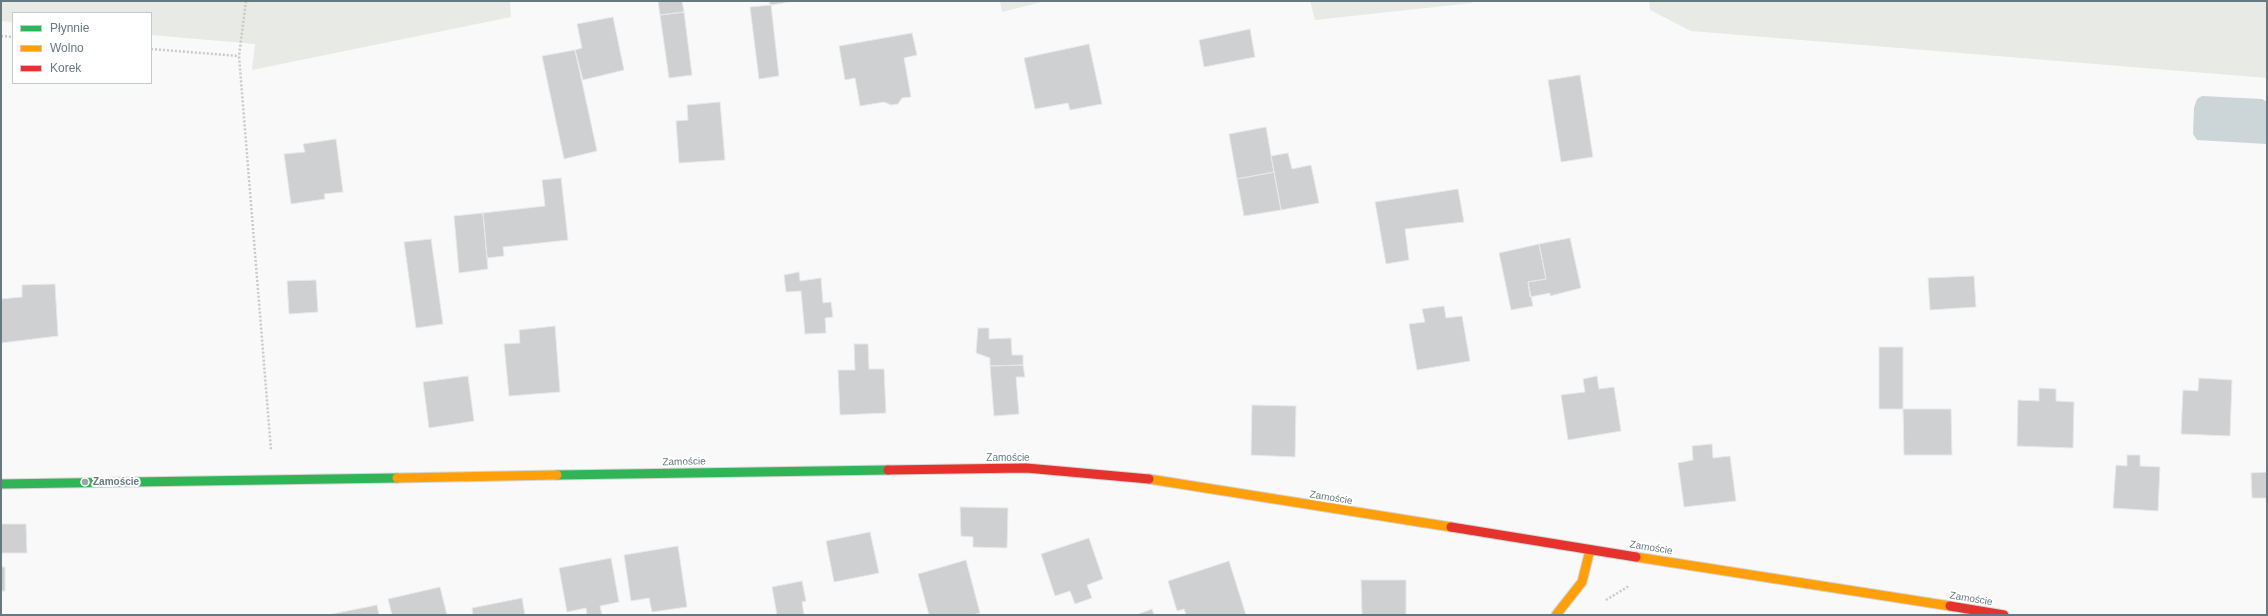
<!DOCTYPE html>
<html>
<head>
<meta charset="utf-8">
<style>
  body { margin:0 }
  #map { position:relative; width:2268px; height:616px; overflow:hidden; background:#f9f9f9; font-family:Arial,sans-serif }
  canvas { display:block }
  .frame { position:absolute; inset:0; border:2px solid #667981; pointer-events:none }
  .legend { position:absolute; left:12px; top:12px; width:140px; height:72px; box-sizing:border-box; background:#fff; border:1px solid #c2c9cd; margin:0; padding:5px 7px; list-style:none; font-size:12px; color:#667981 }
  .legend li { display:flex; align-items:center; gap:8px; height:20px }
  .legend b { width:20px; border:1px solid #c2c9cd }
</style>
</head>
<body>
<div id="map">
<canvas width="2268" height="616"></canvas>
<div class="frame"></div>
<ul class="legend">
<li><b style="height:5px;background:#30b455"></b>Płynnie</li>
<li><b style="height:5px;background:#ff9f0a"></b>Wolno</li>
<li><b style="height:5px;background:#e5322d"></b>Korek</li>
</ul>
</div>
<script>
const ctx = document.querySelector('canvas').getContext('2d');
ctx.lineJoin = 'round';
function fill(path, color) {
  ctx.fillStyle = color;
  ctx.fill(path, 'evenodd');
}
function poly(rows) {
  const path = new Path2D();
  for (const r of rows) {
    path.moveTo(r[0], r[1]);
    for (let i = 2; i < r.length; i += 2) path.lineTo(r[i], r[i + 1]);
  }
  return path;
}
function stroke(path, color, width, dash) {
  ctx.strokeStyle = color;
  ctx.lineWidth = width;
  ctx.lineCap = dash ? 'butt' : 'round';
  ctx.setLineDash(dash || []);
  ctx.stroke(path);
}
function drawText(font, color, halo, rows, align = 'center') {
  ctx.font = font + ' Arial,sans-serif';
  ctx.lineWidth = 4;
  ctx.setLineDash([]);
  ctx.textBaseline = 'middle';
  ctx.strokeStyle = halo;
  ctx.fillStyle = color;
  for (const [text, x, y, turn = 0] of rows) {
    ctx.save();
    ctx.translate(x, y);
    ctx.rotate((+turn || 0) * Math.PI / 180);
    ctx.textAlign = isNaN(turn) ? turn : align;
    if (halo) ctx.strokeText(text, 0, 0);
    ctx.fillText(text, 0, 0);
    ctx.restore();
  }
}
const green = poly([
  [1,1,510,1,511,17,252,70,255,44,151,35,151,13,13,13,13,22,1,21],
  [1000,1,1046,1,1002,12],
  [1310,1,1472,1,1472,3,1315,20],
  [1649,1,2267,1,2267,78,1691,31,1650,10]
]);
const water = poly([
  [2202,96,2262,99,2267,102,2267,144,2197,140,2193,134,2194,108,2197,99]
]);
const building = poly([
  [658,1,682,1,684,12,660,15,658,1],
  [768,1,795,1,771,5,768,1],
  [771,5,779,76,759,79,750,7,771,5],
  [684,12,692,75,669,78,660,15,684,12],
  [613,17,624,70,583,80,575,50,582,48,577,24,613,17],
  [1250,29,1255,57,1204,67,1199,40,1250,29],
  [912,33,917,55,904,58,911,97,902,98,898,104,891,105,884,102,860,106,855,78,845,80,839,46,912,33],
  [1089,44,1102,104,1070,110,1068,103,1035,109,1024,58,1089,44],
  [575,50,597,151,564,159,542,56,575,50],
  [1580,75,1593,157,1561,162,1548,80,1580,75],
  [720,102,725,160,679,163,676,121,688,120,687,105,720,102],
  [1266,127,1274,172,1237,179,1229,134,1266,127],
  [336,139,343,192,324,194,325,199,291,204,284,154,305,152,303,144,336,139],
  [1288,153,1292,169,1311,165,1319,203,1281,210,1271,156,1288,153],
  [1274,172,1281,210,1244,216,1237,179,1274,172],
  [561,178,568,240,503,247,504,256,487,258,483,213,545,206,542,180,561,178],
  [1458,189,1464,222,1405,229,1409,260,1386,264,1375,202,1458,189],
  [483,213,488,269,459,273,454,216,483,213],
  [1570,238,1581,288,1550,296,1550,293,1530,297,1528,282,1546,279,1539,244,1570,238],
  [431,239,443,324,416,328,404,242,431,239],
  [1539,244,1546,279,1528,282,1533,306,1511,310,1499,253,1539,244],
  [799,272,800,281,821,278,823,303,831,302,833,317,825,318,826,333,805,334,801,291,786,292,784,275,799,272],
  [1974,276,1976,307,1930,310,1928,278,1974,276],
  [316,280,318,312,289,314,287,281,316,280],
  [55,284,58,336,1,343,1,299,22,297,22,285,55,284],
  [1444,306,1446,318,1462,316,1470,361,1417,370,1409,324,1425,322,1422,309,1444,306],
  [555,326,560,392,509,396,504,344,520,343,519,330,555,326],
  [978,328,989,328,989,339,1011,338,1012,355,1023,355,1023,365,990,366,990,358,976,353,978,328],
  [854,344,868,344,869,369,884,369,886,413,840,415,838,370,855,370,854,344],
  [1879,347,1903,347,1903,409,1879,409,1879,347],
  [1023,365,1025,377,1016,377,1019,414,994,416,990,366,1023,365],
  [468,376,474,421,429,428,423,382,468,376],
  [1597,376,1599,389,1614,387,1621,431,1568,440,1561,395,1585,392,1583,379,1597,376],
  [2199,378,2232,380,2230,436,2181,434,2183,390,2198,391,2199,378],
  [2039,388,2056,389,2056,401,2074,402,2073,448,2017,446,2018,400,2039,401,2039,388],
  [1252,405,1296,406,1295,457,1251,455,1252,405],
  [1903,409,1951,409,1952,455,1904,455,1903,409],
  [1712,444,1713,458,1730,456,1736,501,1684,507,1678,463,1693,460,1692,446,1712,444],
  [2127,455,2140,455,2140,466,2160,467,2158,511,2113,508,2116,465,2127,466,2127,455],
  [2267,472,2267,498,2252,498,2251,473,2267,472],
  [960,507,1008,508,1007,548,973,547,973,537,961,536,960,507],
  [1,524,26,524,27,553,1,553,1,524],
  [870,532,879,573,834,582,826,541,870,532],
  [1089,538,1103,579,1087,585,1092,598,1075,604,1070,591,1055,596,1041,554,1089,538],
  [678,546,687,607,652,612,649,598,631,601,624,555,678,546],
  [611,558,619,602,600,606,602,615,587,615,586,608,567,612,559,568,611,558],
  [966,560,980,613,972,615,929,615,918,574,966,560],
  [1229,561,1246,615,1186,615,1184,609,1177,611,1168,581,1229,561],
  [1,567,5,567,5,591,1,591,1,567],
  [1361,580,1406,580,1406,615,1362,615,1361,580],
  [802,581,806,601,802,602,804,615,777,615,772,587,802,581],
  [440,587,447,615,392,615,388,599,440,587],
  [522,598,525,615,473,615,472,608,522,598],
  [377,605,379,615,332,615,332,614,377,605],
  [1152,609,1154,615,1136,615,1152,609]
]);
const path = poly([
  [246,1,239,56,271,450],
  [1,36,13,37],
  [151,49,239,56],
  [1606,600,1629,586]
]);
const fast = poly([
  [557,475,888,470],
  [1,484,397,478]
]);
const slow = poly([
  [397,478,557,475],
  [1149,479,1451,527],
  [1636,557,1950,606],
  [1556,615,1582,582,1590,550]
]);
const jam = poly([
  [888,470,1026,468,1149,479],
  [1451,527,1636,557],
  [1950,606,2004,615]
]);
const markers = [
  [85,482,4,"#99a6ab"]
];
const streetNames = [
  ["Zamoście",1008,458],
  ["Zamoście",684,462,-1],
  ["Zamoście",1331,498,9],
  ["Zamoście",1651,548,9],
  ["Zamoście",1971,599,9]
];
const poiNames = [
  ["Zamoście",93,482]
];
fill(green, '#e8eae6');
fill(water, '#ccd5d7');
fill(building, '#ced0d1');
stroke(building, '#e8e8e8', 1);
stroke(fast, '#d4d5d6', 11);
stroke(slow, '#d4d5d6', 11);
stroke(jam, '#d4d5d6', 11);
stroke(path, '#c8c9ca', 2.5, [2, 2]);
stroke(fast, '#30b455', 9);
stroke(slow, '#ff9f0a', 9);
stroke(jam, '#e5322d', 9);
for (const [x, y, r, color] of markers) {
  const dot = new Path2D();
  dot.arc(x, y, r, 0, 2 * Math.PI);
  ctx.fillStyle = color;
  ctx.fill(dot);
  stroke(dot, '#fff', 1.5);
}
drawText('10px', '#667981', '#fff', streetNames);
drawText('bold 10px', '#667981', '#fff', poiNames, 'left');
</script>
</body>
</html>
